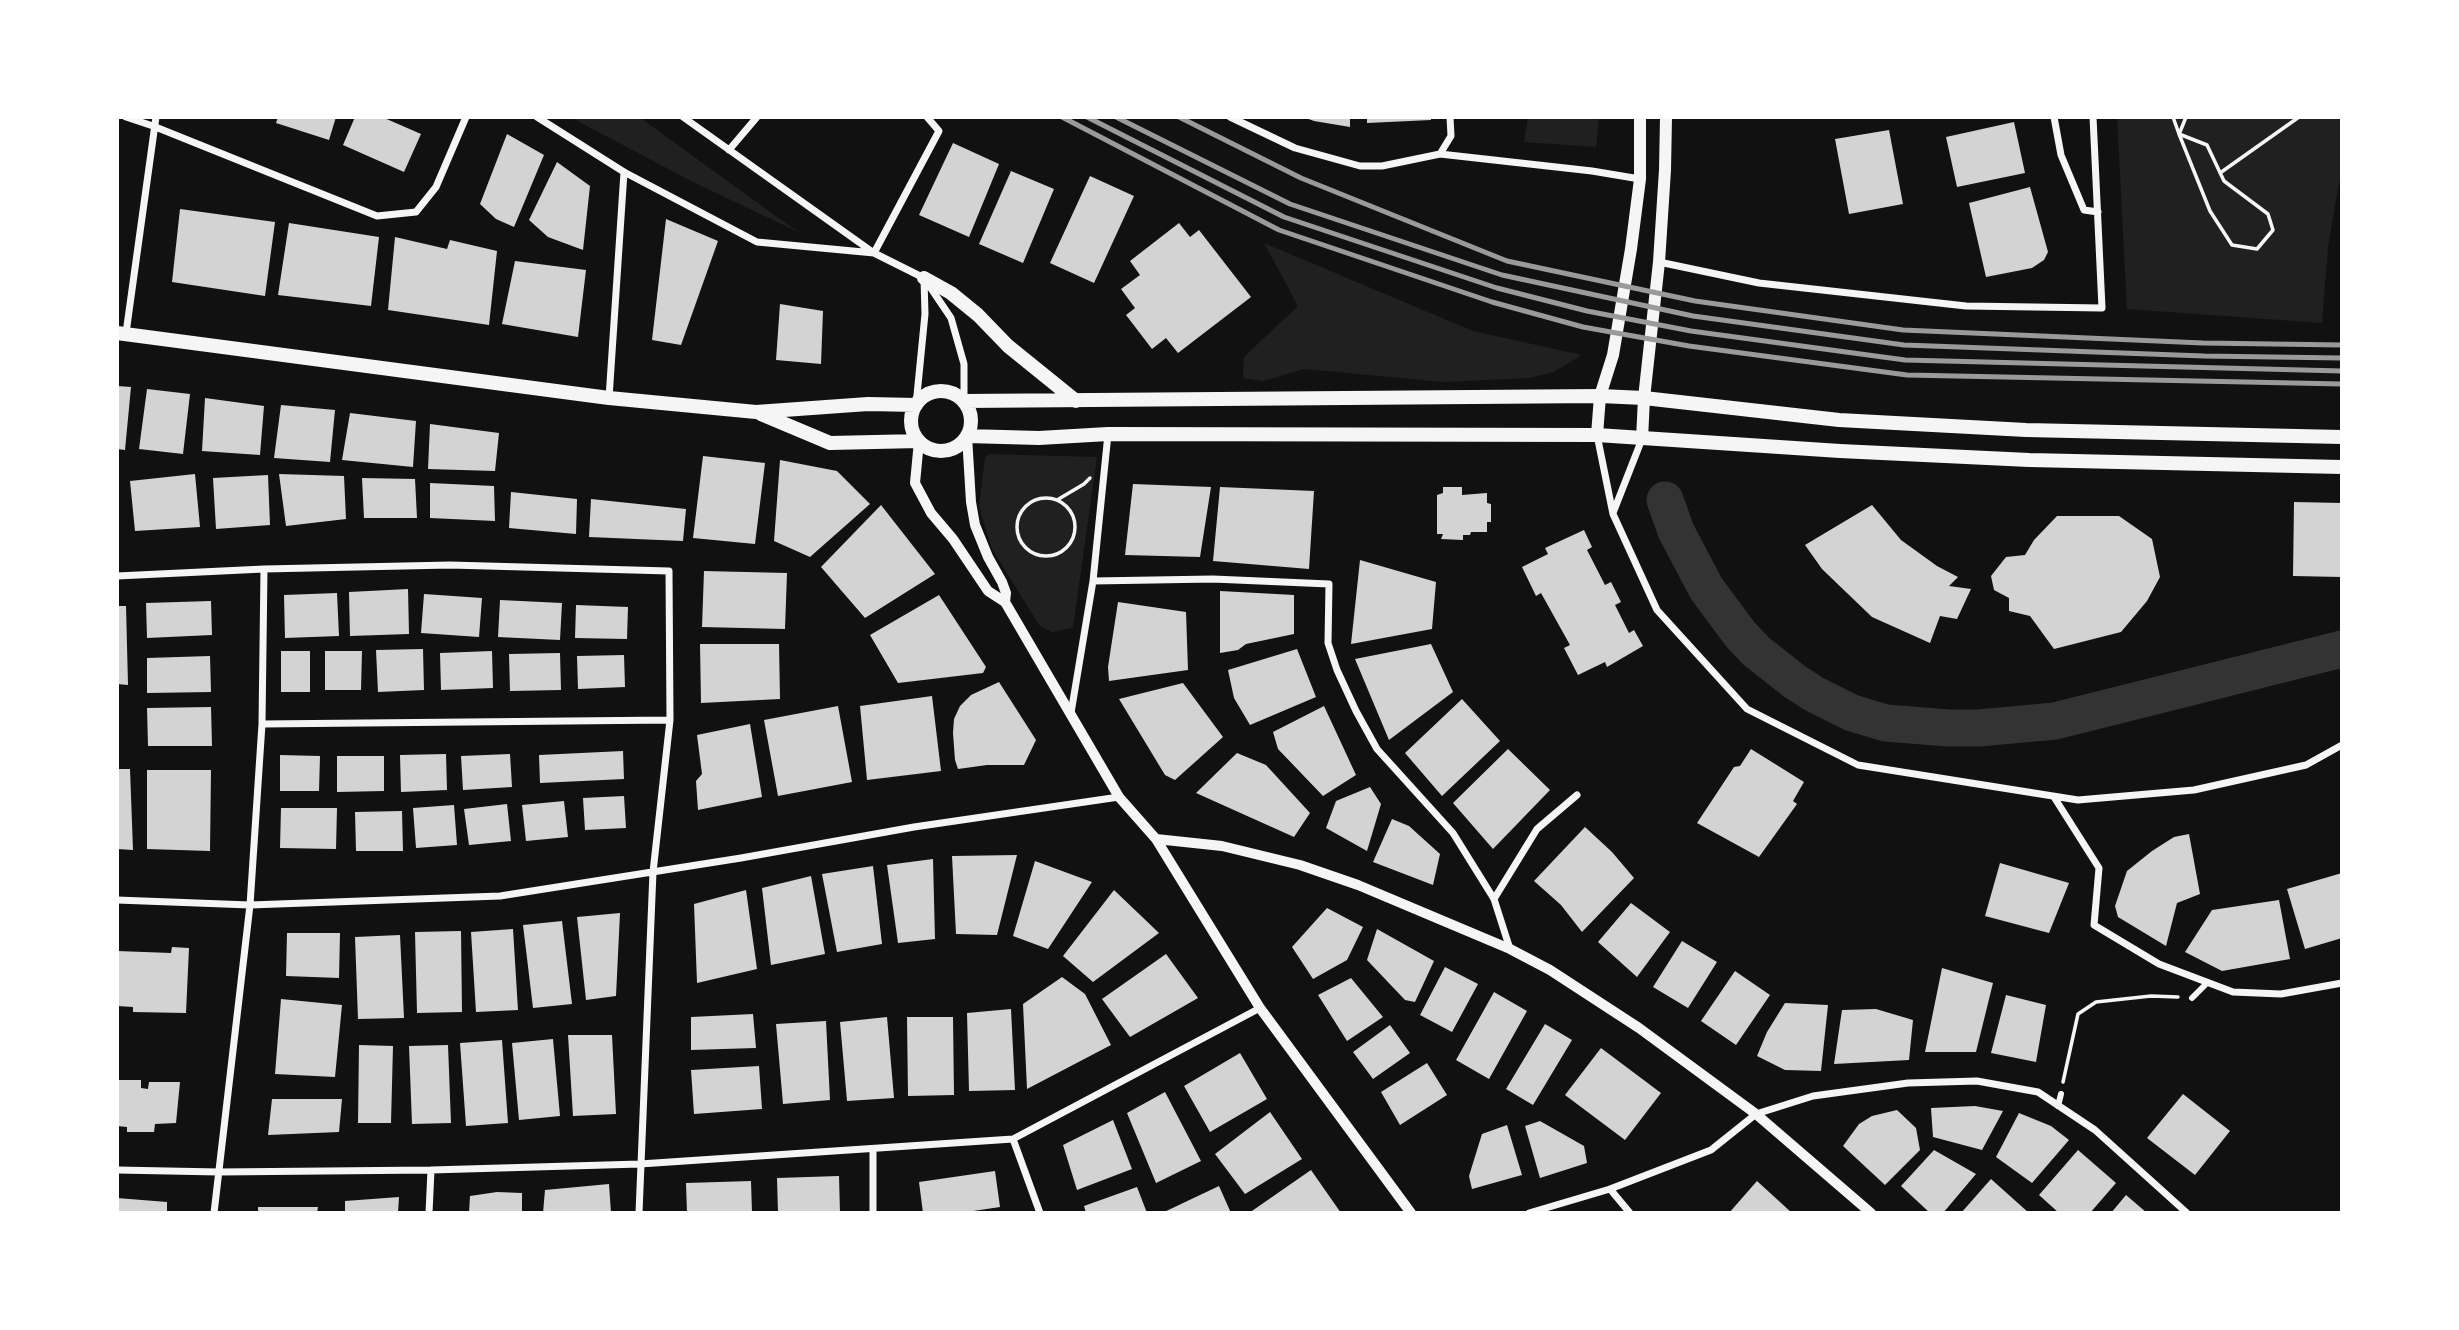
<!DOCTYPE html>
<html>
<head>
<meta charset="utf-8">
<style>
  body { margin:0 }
  #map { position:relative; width:2459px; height:1330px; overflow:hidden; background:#111; font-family:"Varela Round",sans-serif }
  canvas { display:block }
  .frame { position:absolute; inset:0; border:119px solid #fff; pointer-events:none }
</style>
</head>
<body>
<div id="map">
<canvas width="2459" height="1330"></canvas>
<div class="frame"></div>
</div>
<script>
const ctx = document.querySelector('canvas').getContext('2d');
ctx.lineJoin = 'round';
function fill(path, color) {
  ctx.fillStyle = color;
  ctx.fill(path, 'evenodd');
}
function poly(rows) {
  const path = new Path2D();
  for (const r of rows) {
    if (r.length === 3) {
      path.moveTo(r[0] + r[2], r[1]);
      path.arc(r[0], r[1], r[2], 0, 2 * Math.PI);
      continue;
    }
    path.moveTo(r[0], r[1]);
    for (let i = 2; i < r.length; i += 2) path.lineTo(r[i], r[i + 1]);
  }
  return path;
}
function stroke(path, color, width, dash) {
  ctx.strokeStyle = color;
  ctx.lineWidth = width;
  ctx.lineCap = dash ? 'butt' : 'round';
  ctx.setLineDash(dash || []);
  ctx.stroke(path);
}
const green = poly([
  [570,117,639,117,798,232,693,182],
  [1528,117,1599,117,1596,147,1524,142],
  [2117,117,2342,117,2342,165,2328,247,2322,323,2127,309],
  [1264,243,1473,331,1582,355,1554,372,1529,378,1444,382,1304,369,1263,381,1243,378,1244,357,1298,306],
  [989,454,1097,457,1073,628,1052,632,1039,625,992,549,979,507,985,457]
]);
const river = poly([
  [1665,500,1676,531,1706,588,1740,634,1756,651,1794,681,1814,694,1852,713,1886,723,1948,728,1979,728,2055,721,2342,649]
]);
const building = poly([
  [278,117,336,117,329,140,276,123],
  [355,117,382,117,421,134,404,172,343,145],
  [1303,117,1350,117,1350,127,1314,121],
  [1367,117,1431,117,1431,120,1367,123],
  [2014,122,2025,173,1957,187,1946,137],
  [1889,130,1903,204,1849,214,1835,139],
  [507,134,544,155,514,227,496,219,480,204],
  [953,143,999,164,969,237,919,215],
  [557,162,590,186,583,250,548,237,529,220],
  [1011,171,1054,189,1023,263,979,244],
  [1090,176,1134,196,1094,283,1050,263],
  [2030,187,2048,252,2044,260,2032,268,1986,277,1969,203],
  [180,209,275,222,265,296,172,282],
  [666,219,718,241,681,345,652,340],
  [289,223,379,237,371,306,278,295],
  [1179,223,1190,237,1199,230,1251,297,1178,353,1166,338,1152,349,1126,315,1135,308,1121,289,1140,275,1130,261],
  [395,237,447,249,450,240,497,251,489,325,388,310],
  [515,261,586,270,578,337,502,324],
  [780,304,823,311,821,364,776,360],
  [117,386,131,387,125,450,117,449],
  [147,389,190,394,183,454,139,449],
  [205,398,264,406,260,455,202,451],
  [281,405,335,410,330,462,274,458],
  [350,413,416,421,413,467,342,460],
  [430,424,499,433,495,471,428,469],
  [703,456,765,463,755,544,693,538],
  [780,460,837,471,870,504,810,557,774,541],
  [195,474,200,527,135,531,130,481],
  [279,474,344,476,346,519,286,526],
  [268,475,270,525,216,529,213,478],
  [362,478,415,479,417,518,364,518],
  [430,483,494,486,495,521,430,518],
  [1133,484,1211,487,1200,557,1125,555],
  [1220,487,1314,491,1309,569,1213,561],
  [1443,487,1462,487,1462,495,1487,493,1487,503,1491,504,1491,522,1487,522,1487,532,1471,532,1470,535,1463,535,1463,540,1441,539,1443,534,1437,534,1437,495,1443,493],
  [511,492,577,499,576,534,509,528],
  [591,499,686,509,683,541,589,537],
  [2294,502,2342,503,2342,577,2293,576],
  [881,505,935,574,865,618,821,567],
  [1872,505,1901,540,1937,566,1958,577,1949,586,1971,589,1957,619,1940,616,1930,643,1872,617,1822,569,1805,545],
  [2057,516,2119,516,2152,539,2160,577,2147,601,2121,632,2054,649,2030,616,2009,611,2009,598,1994,590,1991,576,2006,557,2025,555,2034,540],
  [1584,530,1592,547,1587,550,1605,585,1611,582,1621,602,1615,605,1629,633,1634,630,1643,646,1607,667,1605,662,1578,675,1564,648,1570,645,1541,593,1536,596,1522,567,1548,554,1545,548],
  [1360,560,1436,582,1432,629,1351,644],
  [704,571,787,573,785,629,702,627],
  [408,589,409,634,350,636,349,592],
  [1220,591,1294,595,1294,634,1246,644,1238,650,1220,653],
  [337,593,339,636,285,638,284,595],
  [424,594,482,598,479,637,421,633],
  [939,595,986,667,983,673,898,683,870,635],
  [500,600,562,603,560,640,498,637],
  [211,601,212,635,147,638,146,603],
  [1118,602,1186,612,1188,670,1109,681,1108,667],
  [576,605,628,607,627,639,575,638],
  [117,606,126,606,128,685,117,684],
  [700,644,779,644,780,699,701,703],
  [1431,644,1453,692,1389,740,1355,659],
  [423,649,424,690,378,692,376,650],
  [1297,649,1316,697,1250,725,1234,698,1228,670],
  [281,651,310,651,310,692,281,692],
  [325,651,362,651,361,690,325,690],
  [492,651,493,688,441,690,440,653],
  [560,653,561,690,510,691,509,654],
  [624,655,625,687,578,689,577,656],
  [210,656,211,692,147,693,147,658],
  [999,682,1036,740,1024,765,987,765,958,769,955,760,953,733,954,719,960,706,971,695],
  [1183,683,1223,737,1175,780,1165,775,1119,699],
  [932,696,941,771,867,780,860,706],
  [1462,699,1500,741,1442,796,1405,753],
  [838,706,852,782,778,796,764,720],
  [1324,706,1356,775,1323,796,1278,749,1273,732],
  [211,707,212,746,148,746,147,708],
  [750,724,762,797,698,810,696,781,702,774,697,735],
  [1508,749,1550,790,1493,849,1453,803],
  [1751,749,1804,782,1793,801,1797,804,1759,857,1697,823,1734,767,1740,766],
  [623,751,624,779,540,783,539,755],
  [1237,753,1266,765,1310,813,1294,837,1196,793],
  [446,754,447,790,401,792,400,755],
  [510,754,512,787,463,790,461,756],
  [280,755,320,756,319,791,280,791],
  [337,756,384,756,384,791,337,792],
  [117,769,130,769,133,850,117,849],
  [147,770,211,770,210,851,147,849],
  [1370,787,1381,804,1367,851,1326,828,1336,801],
  [624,796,626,828,585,830,583,798],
  [564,801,568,837,526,841,522,805],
  [507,804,511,841,469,845,464,809],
  [454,805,457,845,416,848,413,808],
  [281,808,337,808,336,849,280,848],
  [402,811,403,851,356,851,355,812],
  [1392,819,1409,826,1440,854,1433,885,1373,862],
  [1585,827,1612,852,1634,878,1582,932,1561,905,1534,881],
  [2189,834,2200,894,2177,903,2166,946,2118,917,2115,906,2127,871,2152,851,2174,837],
  [1017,855,997,935,956,934,952,856],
  [933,859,935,939,898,943,887,865],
  [1035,861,1092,882,1048,949,1013,936],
  [2000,863,2069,883,2049,933,1985,916],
  [873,866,882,944,837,952,822,874],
  [2342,873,2342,938,2305,949,2287,889],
  [811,876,825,954,771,965,762,888],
  [746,890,757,969,697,983,694,904],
  [1114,890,1159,933,1093,982,1063,956],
  [2279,900,2290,959,2222,971,2185,952,2212,910],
  [1631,903,1670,932,1637,977,1598,942],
  [1327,908,1363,927,1347,960,1313,979,1292,947],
  [620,913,616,996,586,1000,577,917],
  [562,921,572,1004,533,1008,523,925],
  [513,929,518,1010,476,1012,471,932],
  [1377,929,1434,961,1415,1002,1405,1000,1367,960],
  [461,931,462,1012,417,1013,415,932],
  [287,933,340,933,339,978,286,976],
  [400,935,404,1018,358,1019,355,937],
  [1682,941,1717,962,1688,1008,1653,987],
  [172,947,189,948,186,1013,133,1012,133,1007,117,1006,117,951,171,953],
  [1166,954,1198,998,1130,1037,1102,999],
  [1445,967,1478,984,1452,1032,1420,1015],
  [1942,968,1993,983,1976,1052,1925,1052],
  [1735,971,1770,995,1736,1045,1701,1021],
  [1062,977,1085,994,1111,1045,1027,1089,1023,1004],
  [1351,978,1383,1017,1347,1041,1318,995],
  [1494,992,1527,1011,1489,1079,1456,1060],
  [2006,995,2046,1005,2036,1062,1991,1053],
  [281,999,342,1005,335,1077,275,1074],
  [1785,1003,1828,1005,1821,1071,1785,1070,1757,1056,1767,1032],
  [1011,1009,1015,1090,969,1091,967,1013],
  [1876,1009,1913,1020,1909,1060,1834,1064,1842,1010],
  [753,1014,756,1048,691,1050,691,1017],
  [887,1017,894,1098,847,1101,840,1022],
  [907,1017,953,1017,954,1095,908,1096],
  [826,1021,830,1100,783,1104,776,1024],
  [1545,1024,1572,1040,1533,1105,1506,1089],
  [1390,1025,1410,1053,1373,1079,1353,1052],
  [568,1035,612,1035,616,1114,573,1116],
  [553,1039,560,1116,519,1120,512,1043],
  [502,1040,508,1123,466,1126,460,1043],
  [359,1045,393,1046,391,1123,358,1123],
  [448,1045,451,1123,412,1124,409,1046],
  [1601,1048,1661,1093,1625,1140,1565,1095],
  [1240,1053,1267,1099,1210,1132,1184,1086],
  [1427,1063,1447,1095,1400,1125,1381,1092],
  [759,1066,762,1109,694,1114,691,1070],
  [117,1080,141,1080,141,1088,148,1089,149,1082,180,1082,176,1123,155,1124,154,1132,127,1132,127,1127,117,1126],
  [1165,1092,1201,1161,1156,1183,1127,1113],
  [2183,1094,2230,1131,2195,1175,2147,1138],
  [272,1099,342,1099,339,1132,268,1135],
  [1975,1106,2003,1111,1982,1150,1933,1137,1931,1108],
  [1897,1110,1916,1128,1920,1150,1885,1185,1843,1146,1859,1124,1872,1116],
  [1270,1112,1302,1159,1245,1194,1215,1154],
  [2019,1113,2051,1126,2069,1140,2032,1183,1996,1157],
  [1113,1120,1132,1169,1077,1190,1063,1145],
  [1540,1121,1584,1146,1587,1163,1540,1178,1525,1126],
  [1507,1125,1522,1175,1472,1189,1469,1176,1482,1134],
  [1934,1150,1976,1174,1943,1213,1930,1213,1901,1186],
  [2078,1150,2116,1183,2090,1213,2059,1213,2039,1195],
  [1311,1170,1341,1213,1249,1213],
  [995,1171,1000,1207,960,1213,923,1213,919,1182],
  [839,1176,840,1213,778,1213,777,1178],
  [1991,1179,2029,1213,1961,1213],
  [751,1181,752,1213,687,1213,686,1183],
  [1757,1181,1792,1213,1729,1213],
  [609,1184,611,1213,543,1213,545,1190],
  [1219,1186,1231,1213,1162,1213],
  [1137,1187,1147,1213,1086,1213,1084,1206],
  [497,1192,522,1193,522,1213,469,1213,470,1196],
  [2126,1195,2147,1213,2111,1213],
  [399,1197,398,1213,345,1213,345,1201],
  [117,1198,167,1202,167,1213,117,1213],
  [258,1207,318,1207,317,1213,258,1213]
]);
const path = poly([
  [2173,117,2179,134,2210,211,2232,245,2257,249,2273,230,2268,214,2224,181,2207,145,2179,134],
  [2180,132,2186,117],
  [2220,173,2299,117],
  [1046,527,29],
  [1057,500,1084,484,1090,478],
  [2063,1082,2078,1014,2096,1002,2151,996,2178,997]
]);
const pedestrian = poly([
  [2192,998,2207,983],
  [2058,1106,2061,1094]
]);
const minor = poly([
  [126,117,153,126,377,216,416,212,436,187,466,117],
  [537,117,624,172,757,242,874,253],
  [683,117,874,253,924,278,951,318,964,364,964,401],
  [1230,117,1295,148,1360,166,1382,166,1440,154,1592,171,1640,179],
  [2054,117,2061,155,2084,210,2098,212],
  [729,150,757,117],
  [1440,154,1451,136,1450,117],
  [874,253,939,131,927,117],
  [1659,262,1759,283,1966,306,2102,308,2093,117],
  [126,333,156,117],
  [609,398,624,172],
  [916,405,925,314,924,279],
  [1597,435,1613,514,1657,610,1747,709,1858,765,2078,800,2194,790,2306,765,2342,745],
  [1613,513,1642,439],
  [117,576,264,569,450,565,669,571,670,720,653,872,639,1213],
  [1093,581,1213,579,1329,584,1328,643,1337,670,1356,711,1377,749,1453,833,1494,899,1510,949],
  [1071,713,1093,581,1108,434],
  [262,724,670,720],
  [2054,797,2099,868,2094,925,2159,964,2233,992,2281,994,2342,983],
  [1494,899,1537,829,1577,795],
  [117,900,250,905,500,896,741,858,914,827,1119,797],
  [1013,1139,1040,1213],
  [117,1170,219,1172,431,1170,640,1164,1013,1139,1260,1008],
  [1610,1189,1630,1213],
  [214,1213,250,905,262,724,264,569],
  [429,1213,431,1170],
  [873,1213,873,1149],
  [1529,1213,1610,1189,1711,1150,1756,1114,1813,1096,1908,1083,1977,1081,2038,1092,2095,1130,2187,1213]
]);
const tertiary = poly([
  [967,436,971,502,975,525,988,557,1002,582,1006,593,1005,602],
  [919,441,915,483,931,513,953,539,988,591,1005,602,1119,797,1156,839,1260,1008,1411,1213],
  [1156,839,1222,846,1300,865,1358,885,1510,949,1550,970,1639,1028,1756,1114,1871,1213]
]);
const secondary = poly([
  [1597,435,1600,396,1613,355,1631,249,1640,179,1640,117],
  [1642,439,1644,398,1659,262,1665,170,1666,117]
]);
const primary = poly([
  [924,278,951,293,978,315,1008,346,1076,401],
  [117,333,609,398,756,412,868,404,916,405],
  [941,421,30],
  [964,401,1600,396,1644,398,1839,420,2026,430,2342,437],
  [761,414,830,443,919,441],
  [967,436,1039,438,1108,434,1597,435,1840,451,2029,460,2342,467]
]);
const rail = poly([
  [1062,117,1279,230,1492,302,1583,327,1689,346,1907,375,2342,384],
  [1087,117,1284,217,1497,288,1587,311,1691,331,1905,360,2342,371],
  [1116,117,1290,204,1502,275,1693,316,1904,345,2204,356,2342,358],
  [1179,117,1301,178,1507,261,1695,301,1903,330,2203,343,2342,345]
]);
fill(green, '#202020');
stroke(river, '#333', 37);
fill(building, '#d3d3d3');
stroke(path, '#f5f5f5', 3.5);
stroke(pedestrian, '#f5f5f5', 6);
stroke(minor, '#f5f5f5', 7);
stroke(tertiary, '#f5f5f5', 10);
stroke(secondary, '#f5f5f5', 12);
stroke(primary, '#f5f5f5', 14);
stroke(rail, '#9a9a9a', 5);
</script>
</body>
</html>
